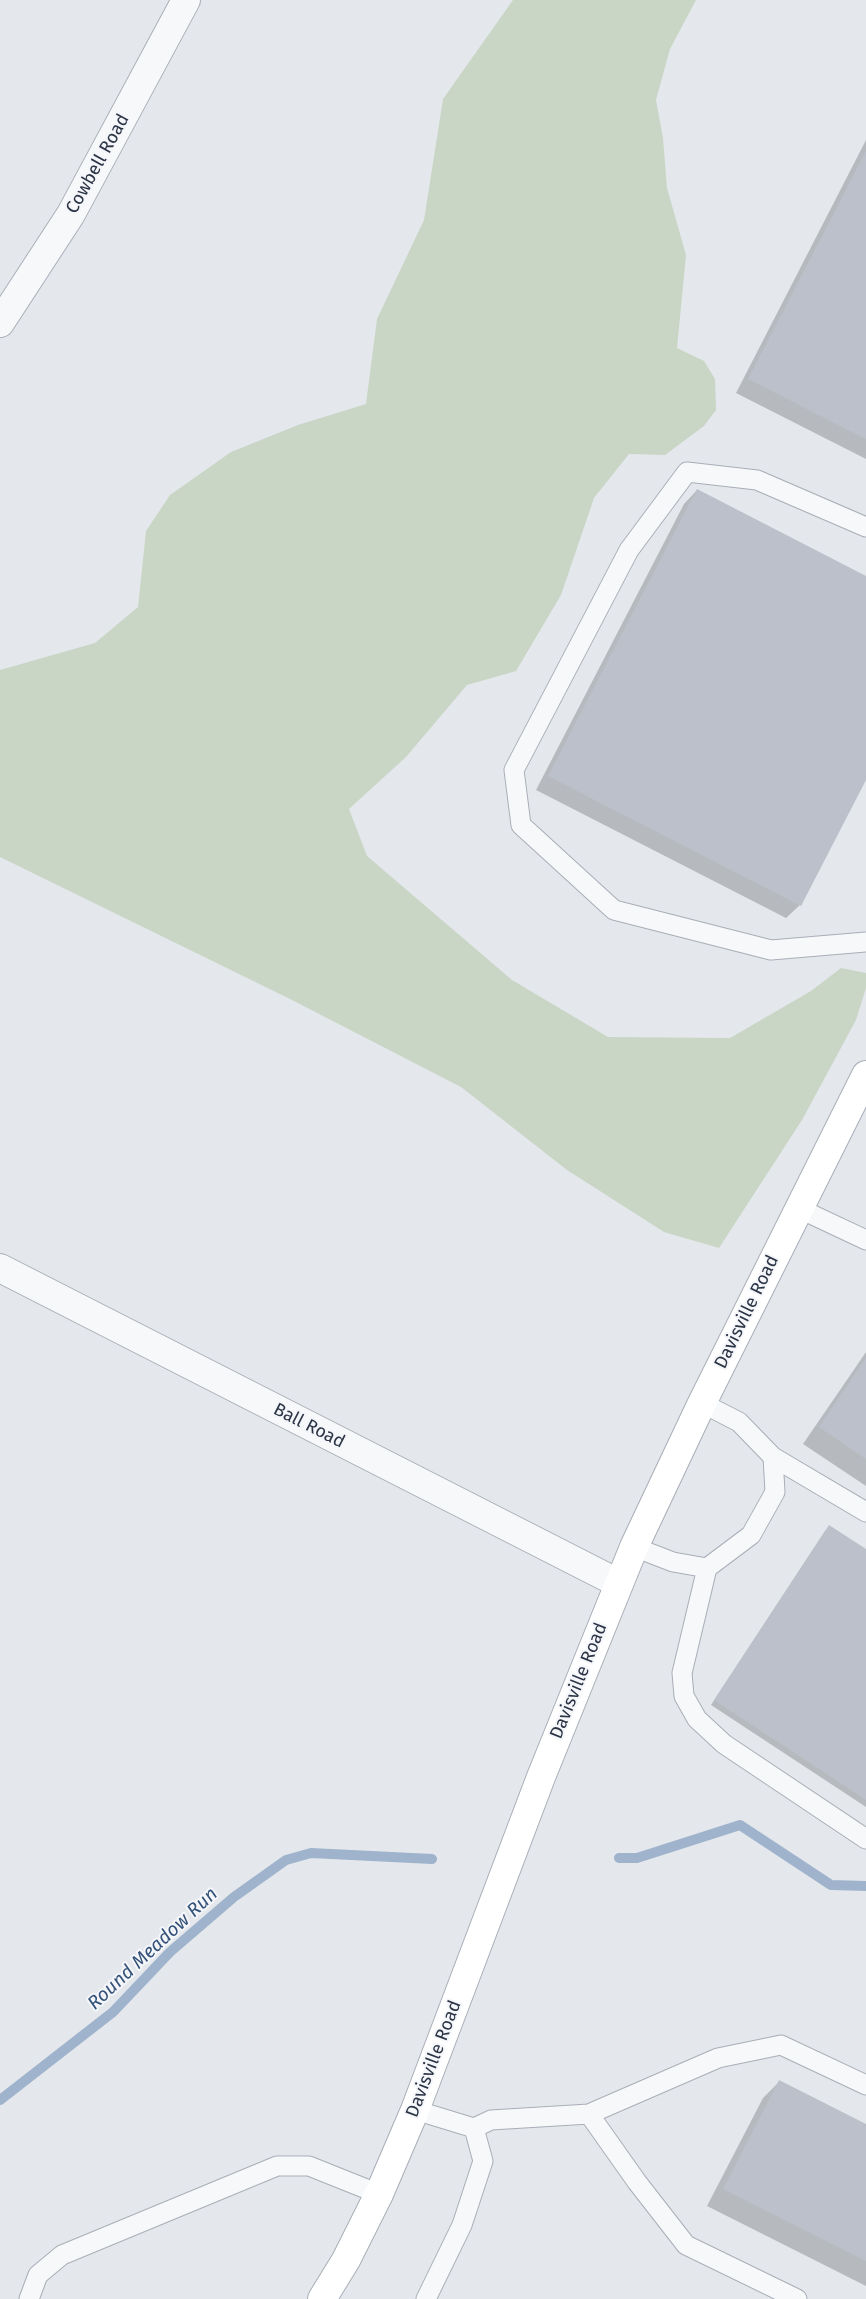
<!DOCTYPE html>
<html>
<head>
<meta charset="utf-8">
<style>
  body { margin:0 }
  canvas { display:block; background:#e4e7ec }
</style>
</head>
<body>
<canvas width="866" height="2299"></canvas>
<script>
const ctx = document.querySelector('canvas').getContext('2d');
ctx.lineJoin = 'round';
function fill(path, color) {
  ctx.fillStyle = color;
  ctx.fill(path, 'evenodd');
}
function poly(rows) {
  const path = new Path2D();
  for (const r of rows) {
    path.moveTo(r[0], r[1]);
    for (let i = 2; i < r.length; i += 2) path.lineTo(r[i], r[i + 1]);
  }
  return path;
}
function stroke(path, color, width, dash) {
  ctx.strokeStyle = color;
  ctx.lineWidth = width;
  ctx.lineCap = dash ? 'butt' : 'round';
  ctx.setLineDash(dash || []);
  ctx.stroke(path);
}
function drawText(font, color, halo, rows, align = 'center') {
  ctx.font = font + ' "Fira Sans",sans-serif';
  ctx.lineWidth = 4;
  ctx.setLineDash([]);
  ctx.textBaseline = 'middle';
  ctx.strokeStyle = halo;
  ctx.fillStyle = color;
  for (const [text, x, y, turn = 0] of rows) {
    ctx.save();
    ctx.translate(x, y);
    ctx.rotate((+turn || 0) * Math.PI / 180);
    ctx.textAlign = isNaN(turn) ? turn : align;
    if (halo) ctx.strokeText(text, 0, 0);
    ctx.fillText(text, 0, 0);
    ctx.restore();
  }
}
const green = poly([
  [513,0,696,0,670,49,656,100,663,138,667,188,686,255,677,348,704,361,715,379,716,410,704,426,665,455,629,454,594,498,561,595,516,671,467,685,406,757,349,809,367,856,512,980,608,1037,730,1038,811,991,841,968,866,973,866,988,856,1020,802,1120,719,1248,664,1232,567,1170,461,1087,290,999,0,857,0,670,95,643,138,607,146,531,170,495,231,452,298,425,366,404,377,319,424,220,443,99]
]);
const shadow = poly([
  [866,140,866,459,736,393],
  [697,490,866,577,866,777,800,905,786,918,536,790,684,504],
  [866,1352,866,1486,803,1444],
  [825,1531,866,1551,866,1807,711,1705],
  [779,2082,866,2125,866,2286,707,2206,763,2098]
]);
const stream = poly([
  [619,1858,637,1858,740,1825,831,1885,866,1886],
  [0,2100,113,2012,170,1952,234,1897,286,1860,311,1853,432,1859]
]);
const building = poly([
  [866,151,866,439,748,379],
  [697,489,866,576,866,780,801,906,548,776],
  [866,1358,866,1459,819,1427],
  [829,1525,866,1549,866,1800,714,1700],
  [779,2080,866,2124,866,2261,723,2189]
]);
const lane = poly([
  [866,527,757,480,687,472,629,550,514,770,521,825,614,910,771,950,866,942],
  [798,1208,866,1240],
  [773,1457,866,1512],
  [634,1547,673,1562,707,1568,751,1535,775,1492,773,1457,739,1422,702,1403],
  [707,1568,682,1673,684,1696,697,1719,724,1744,866,1839],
  [415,2110,474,2128,491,2120,589,2114,718,2058,781,2045,866,2085],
  [589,2114,637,2182,686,2245,797,2299],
  [29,2299,38,2275,62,2255,277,2166,309,2166,379,2194],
  [426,2299,462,2225,483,2161,474,2128]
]);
const street = poly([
  [0,323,71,214,186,0],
  [0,1268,618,1583]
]);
const secondary = poly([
  [322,2299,346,2260,379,2194,415,2110,541,1777,634,1547,702,1403,866,1075]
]);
const streetNames = [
  ["Cowbell Road",98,164,-61],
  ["Davisville Road",747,1312,-64],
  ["Ball Road",309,1426,27],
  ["Davisville Road",579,1681,-68],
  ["Davisville Road",434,2059,-69]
];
const waterNames = [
  ["Round Meadow Run",153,1949,-43]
];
fill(green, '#c9d6c5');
fill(shadow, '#0003');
stroke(stream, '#9fb4cc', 10);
fill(building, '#bbc0ca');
stroke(lane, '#a9aeb7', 21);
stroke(street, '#a9aeb7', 30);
stroke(secondary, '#a9aeb7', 30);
stroke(lane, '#f7f8fa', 19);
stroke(street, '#f7f8fa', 28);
stroke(secondary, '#fff', 28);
drawText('18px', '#2b3445', '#f4f6f9', streetNames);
drawText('italic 19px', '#34527a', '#f4f6f9', waterNames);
</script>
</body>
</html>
